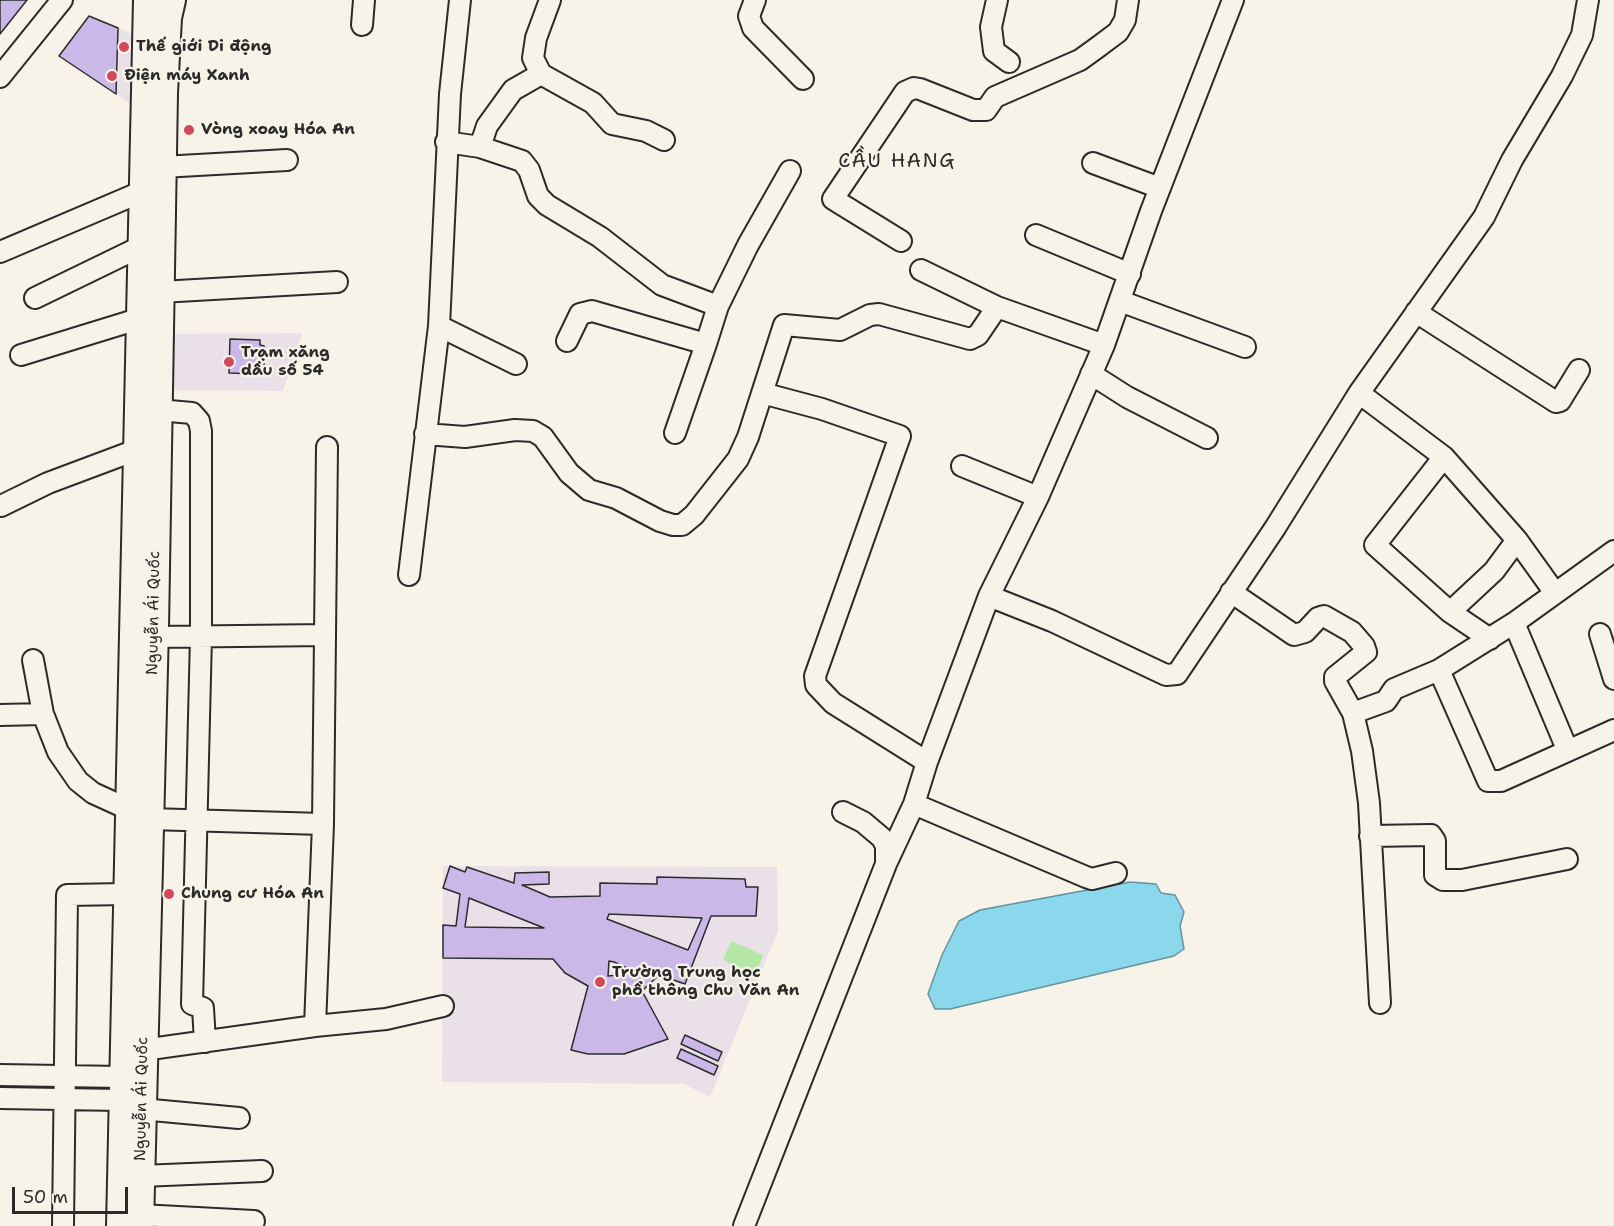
<!DOCTYPE html>
<html>
<head>
<meta charset="utf-8">
<style>
  body { margin:0 }
  #map { position:relative; width:1614px; height:1226px; overflow:hidden; background:#f7f3e8; font-family:"Shantell Sans",sans-serif }
  canvas { display:block }
  .scale { position:absolute; left:12px; top:1187px; width:116px; height:27px; box-sizing:border-box; border:3px solid #2b2b2b; border-top:0; padding-left:8px; font-size:18px; line-height:21px; white-space:nowrap; color:#2b2b2b; -webkit-text-stroke:4px #f7f3e8; paint-order:stroke }
</style>
</head>
<body>
<div id="map">
<canvas width="1614" height="1226"></canvas>
<div class="scale">50 m</div>
</div>
<script>
const ctx = document.querySelector('canvas').getContext('2d');
ctx.lineJoin = 'round';
function fill(path, color) {
  ctx.fillStyle = color;
  ctx.fill(path, 'evenodd');
}
function poly(rows) {
  const path = new Path2D();
  for (const r of rows) {
    path.moveTo(r[0], r[1]);
    for (let i = 2; i < r.length; i += 2) path.lineTo(r[i], r[i + 1]);
  }
  return path;
}
function stroke(path, color, width, dash) {
  ctx.strokeStyle = color;
  ctx.lineWidth = width;
  ctx.lineCap = dash ? 'butt' : 'round';
  ctx.setLineDash(dash || []);
  ctx.stroke(path);
}
function drawText(font, color, halo, rows, align = 'center') {
  ctx.font = font + ' "Shantell Sans",sans-serif';
  ctx.lineWidth = 4.5;
  ctx.setLineDash([]);
  ctx.textBaseline = 'middle';
  ctx.strokeStyle = halo;
  ctx.fillStyle = color;
  for (const [text, x, y, turn = 0] of rows) {
    ctx.save();
    ctx.translate(x, y);
    ctx.rotate((+turn || 0) * Math.PI / 180);
    ctx.textAlign = isNaN(turn) ? turn : align;
    if (halo) ctx.strokeText(text, 0, 0);
    ctx.fillText(text, 0, 0);
    ctx.restore();
  }
}
const built = poly([
  [89,16,137,36,134,106,59,56],
  [302,333,283,391,166,390,166,334],
  [443,866,777,867,778,931,710,1097,684,1084,442,1082]
]);
const green = poly([
  [731,941,763,955,755,975,723,960]
]);
const water = poly([
  [1130,882,1156,884,1161,893,1175,895,1184,912,1180,926,1184,949,1174,956,950,1009,935,1009,928,994,942,955,959,921,980,910,1130,882]
]);
const building = poly([
  [0,0,27,0,0,34,0,0],
  [89,16,118,28,116,94,59,56,89,16],
  [230,339,260,340,260,345,264,346,264,371,258,370,258,374,229,373,230,339],
  [450,866,465,872,467,867,514,883,515,873,549,872,549,884,522,885,550,897,600,896,600,883,657,884,657,877,745,879,746,887,758,887,756,916,711,916,685,984,659,975,642,991,668,1039,624,1054,588,1054,571,1050,588,986,565,973,553,959,443,958,443,925,456,926,460,894,443,888,450,866],
  [469,898,544,928,465,927,469,898],
  [609,914,702,918,688,950,607,919,609,914],
  [609,961,614,962,629,969,618,975,608,976,609,961],
  [685,1035,722,1052,718,1061,681,1044,685,1035],
  [681,1049,718,1066,714,1075,677,1058,681,1049]
]);
const minor = poly([
  [550,0,536,38,533,58,541,74,593,103,612,124,646,131,664,140],
  [755,0,749,16,753,28,803,79],
  [997,0,991,27,994,51,1009,62],
  [362,25,364,0],
  [0,77,62,0],
  [446,142,480,147,522,161,529,170,538,196,547,205,600,237,662,285,718,306,706,344,592,311,580,314,567,341],
  [480,147,487,126,513,90,541,74],
  [1093,163,1160,188],
  [162,167,287,160],
  [1036,235,1130,274],
  [901,241,833,199,905,92,914,88,920,89,973,110,986,110,995,97,1080,60,1098,47,1118,32,1125,20,1128,0],
  [0,252,141,192],
  [921,270,997,307],
  [160,292,337,282],
  [35,298,140,247],
  [1120,301,1245,347],
  [718,306,748,245,790,171],
  [1416,312,1556,402,1560,401,1579,370],
  [439,326,516,364],
  [21,355,138,319],
  [1091,374,1127,397,1207,438],
  [762,393,822,409,900,436,815,676,816,685,833,703,927,762],
  [1359,393,1444,457,1517,540,1494,571,1450,612],
  [158,410,192,413,199,421,201,431,201,636,192,1004,203,1008,205,1042],
  [675,433,706,344],
  [425,434,465,437,515,430,533,431,543,437,569,473,589,490,616,498,660,521,673,525,682,525,694,515,738,459,748,437,784,325,840,330,870,315,879,314,970,339,978,335,997,307,1104,345],
  [1444,457,1375,545,1450,612,1490,639],
  [962,466,1038,497],
  [1,506,48,483,136,450],
  [1517,540,1555,593],
  [409,575,439,326,450,94,460,0],
  [1231,592,1294,635,1305,632,1318,618,1324,616,1352,632,1364,646,1366,652,1335,677,1335,681,1353,713,1362,751,1369,803,1380,1003],
  [989,596,1052,621,1166,675,1177,674,1275,528,1359,393,1484,217,1512,160,1562,76,1582,35,1588,0],
  [1514,623,1567,749],
  [1600,634,1614,679],
  [154,637,325,635],
  [33,660,43,714,58,752,78,781,93,793,128,809],
  [1439,670,1488,781,1501,781,1614,730],
  [1353,713,1386,701,1394,689,1439,670,1514,623,1614,551],
  [0,715,43,714],
  [914,804,1086,877,1092,879,1116,873],
  [843,812,863,822,882,838,886,846,886,864],
  [149,819,323,824],
  [1370,836,1431,835,1435,841,1435,875,1443,880,1462,880,1567,859],
  [315,1026,386,1019,443,1006],
  [143,1050,315,1026,323,824,327,447],
  [0,1075,122,1077],
  [0,1098,121,1100],
  [141,1109,239,1118],
  [141,1176,262,1171],
  [140,1215,254,1221],
  [63,1226,67,895,126,894],
  [744,1226,886,864,914,804,927,762,989,596,1038,497,1104,345,1151,211,1233,0]
]);
const major = poly([
  [120,1226,147,0],
  [140,1226,155,628,164,93,168,18,172,0]
]);
const markers = [
  [124,47,6,"#d1495b"],
  [112,76,6,"#d1495b"],
  [189,130,6,"#d1495b"],
  [229,362,6,"#d1495b"],
  [169,894,6,"#d1495b"],
  [600,982,6,"#d1495b"]
];
const poiNames = [
  ["Thế giới Di động",136,47],
  ["Điện máy Xanh",124,76],
  ["Vòng xoay Hóa An",201,130],
  ["Trạm xăng",241,353],
  ["dầu số 54",241,371],
  ["Chung cư Hóa An",181,894],
  ["Trường Trung học",612,973],
  ["phổ thông Chu Văn An",612,991]
];
const streetNames = [
  ["Nguyễn Ái Quốc",154,613,-89],
  ["Nguyễn Ái Quốc",142,1099,-89]
];
const quarterNames = [
  ["CẦU HANG",897,162]
];
fill(built, '#eae1e8');
fill(green, '#b4e6a6');
fill(water, '#8bd7eb');
stroke(water, '#65929e', 1.5);
fill(building, '#cbb8e8');
stroke(building, '#2b2b2b', 1.5);
stroke(minor, '#2b2b2b', 24);
stroke(major, '#2b2b2b', 30);
stroke(minor, '#f7f3e8', 20);
stroke(major, '#f7f3e8', 26);
for (const [x, y, r, color] of markers) {
  const dot = new Path2D();
  dot.arc(x, y, r, 0, 2 * Math.PI);
  ctx.fillStyle = color;
  ctx.fill(dot);
  stroke(dot, '#f7f3e8', 2);
}
drawText('bold 16px', '#2b2b2b', '#f7f3e8', poiNames, 'left');
drawText('16px', '#2b2b2b', '#f7f3e8', streetNames);
ctx.letterSpacing = '1.5px';
drawText('20px', '#2b2b2b', '#f7f3e8', quarterNames);
ctx.letterSpacing = '0px';
</script>
</body>
</html>
